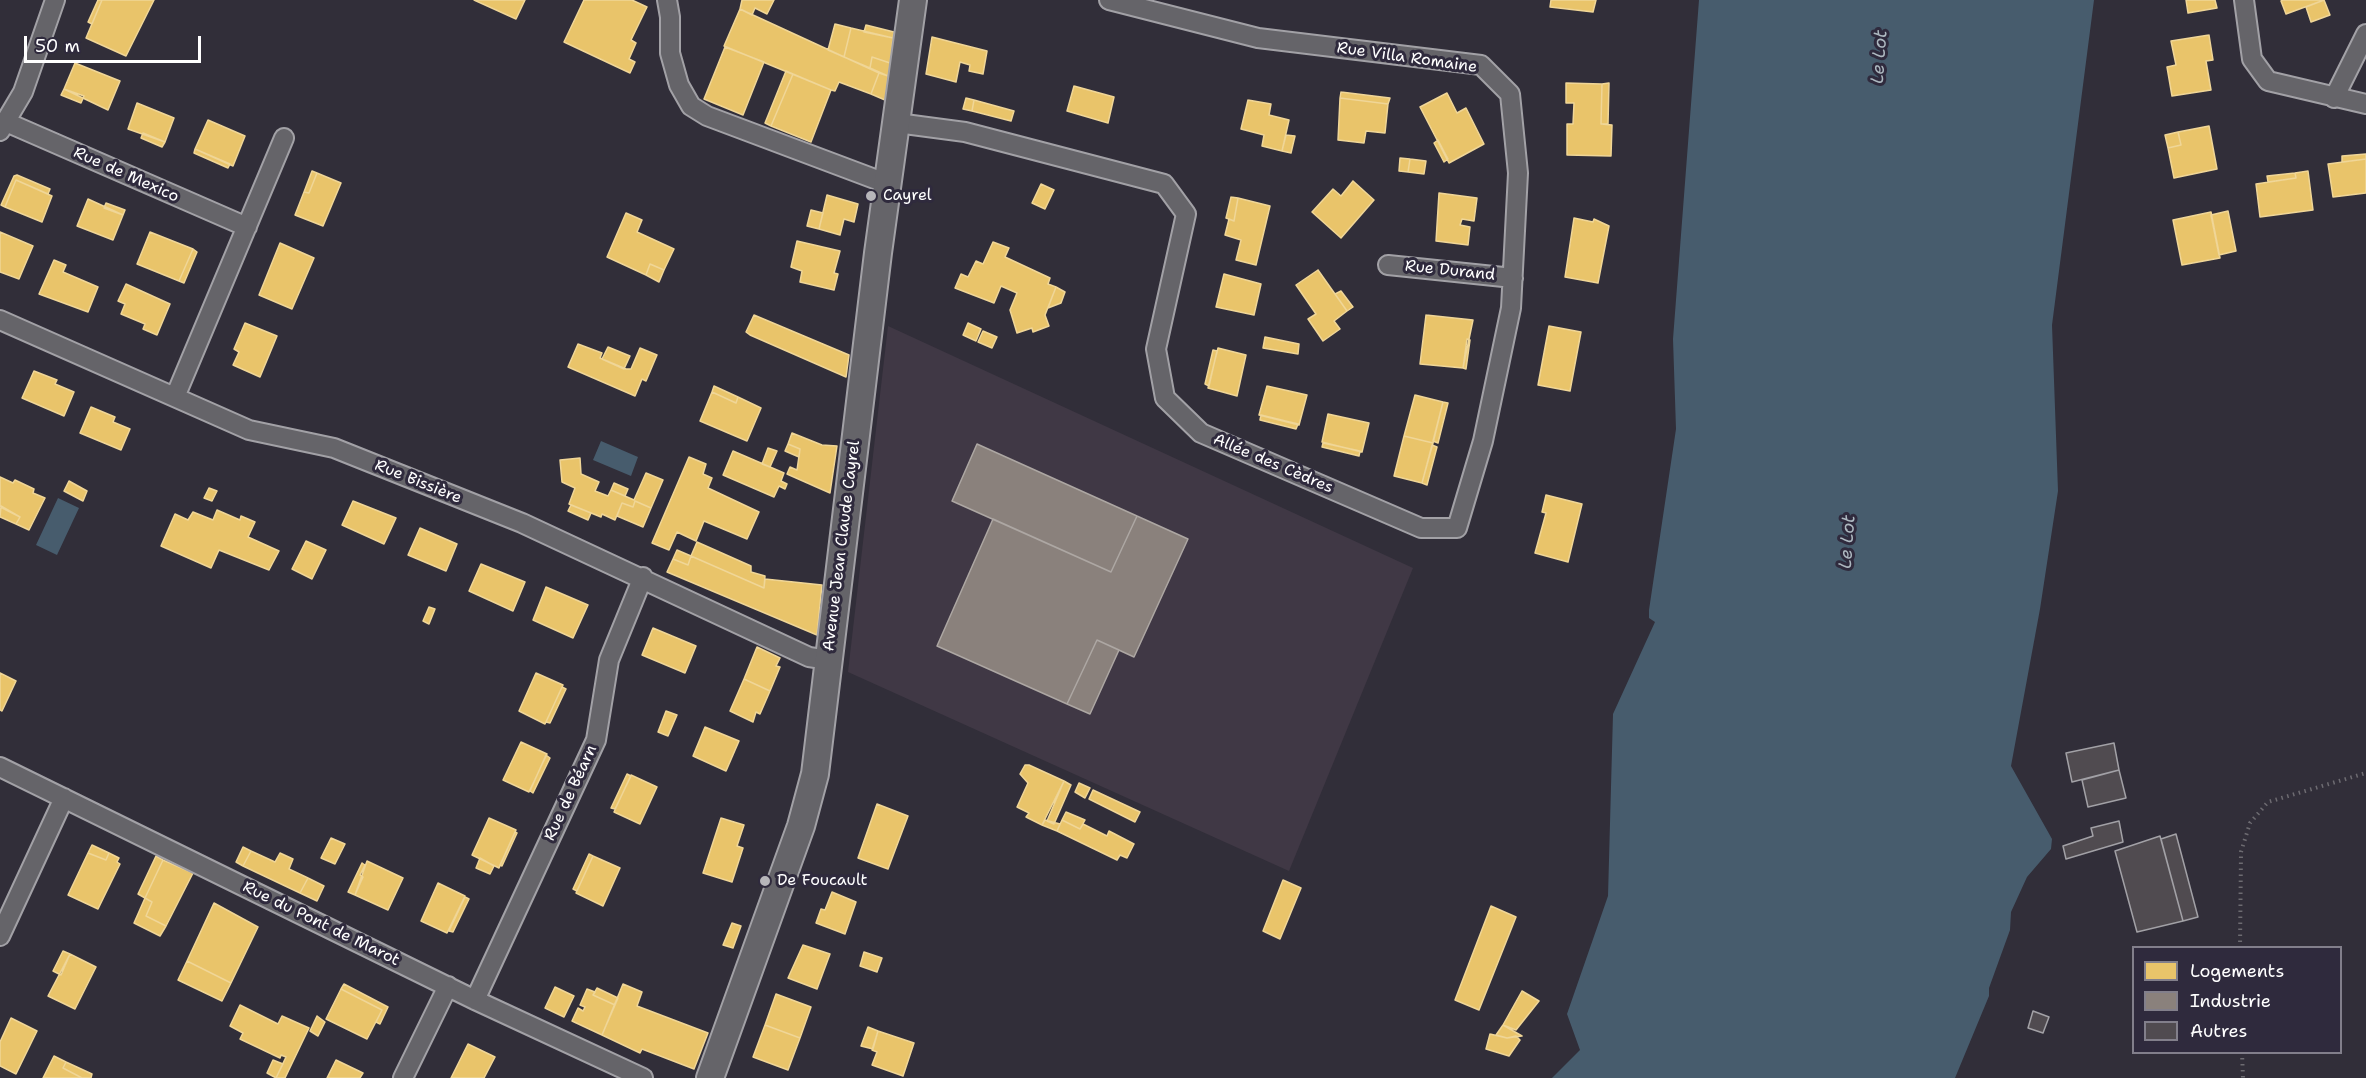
<!DOCTYPE html>
<html>
<head>
<meta charset="utf-8">
<style>
  body { margin:0 }
  #map { position:relative; width:2366px; height:1078px; overflow:hidden; background:#312e39; font-family:"Shantell Sans",sans-serif }
  canvas { display:block }
  .legend { position:absolute; left:2132px; top:946px; width:210px; height:108px; box-sizing:border-box; background:#2f2a3d; border:2px solid #827f8b; margin:0; padding:8px 10px; list-style:none; font-size:18px; color:#fff }
  .legend li { display:flex; align-items:center; gap:12px; height:30px }
  .legend b { width:30px; border:2px solid #827f8b }
  .scale { position:absolute; left:24px; top:36px; width:177px; height:27px; box-sizing:border-box; border:3px solid #fff; border-top:0; padding-left:8px; font-size:18px; line-height:21px; white-space:nowrap; color:#fff; -webkit-text-stroke:4px #2f2a3d; paint-order:stroke }
</style>
</head>
<body>
<div id="map">
<canvas width="2366" height="1078"></canvas>
<ul class="legend">
<li><b style="height:16px;background:#e9c46a"></b>Logements</li>
<li><b style="height:16px;background:#8a817c"></b>Industrie</li>
<li><b style="height:16px;background:#504b50"></b>Autres</li>
</ul>
<div class="scale">50 m</div>
</div>
<script>
const ctx = document.querySelector('canvas').getContext('2d');
ctx.lineJoin = 'round';
function fill(path, color) {
  ctx.fillStyle = color;
  ctx.fill(path, 'evenodd');
}
function poly(rows) {
  const path = new Path2D();
  for (const r of rows) {
    path.moveTo(r[0], r[1]);
    for (let i = 2; i < r.length; i += 2) path.lineTo(r[i], r[i + 1]);
  }
  return path;
}
function stroke(path, color, width, dash) {
  ctx.strokeStyle = color;
  ctx.lineWidth = width;
  ctx.lineCap = dash ? 'butt' : 'round';
  ctx.setLineDash(dash || []);
  ctx.stroke(path);
}
function drawText(font, color, halo, rows, align = 'center') {
  ctx.font = font + ' "Shantell Sans",sans-serif';
  ctx.lineWidth = 6;
  ctx.setLineDash([]);
  ctx.textBaseline = 'middle';
  ctx.strokeStyle = halo;
  ctx.fillStyle = color;
  for (const [text, x, y, turn = 0] of rows) {
    ctx.save();
    ctx.translate(x, y);
    ctx.rotate((+turn || 0) * Math.PI / 180);
    ctx.textAlign = isNaN(turn) ? turn : align;
    if (halo) ctx.strokeText(text, 0, 0);
    ctx.fillText(text, 0, 0);
    ctx.restore();
  }
}
const built = poly([
  [888,326,1413,568,1289,871,848,672]
]);
const water = poly([
  [1699,0,2094,0,2052,325,2058,491,2040,609,2011,766,2052,839,2051,849,2027,877,2011,912,2010,930,1989,988,1989,996,1955,1078,1552,1078,1580,1050,1567,1014,1608,896,1613,714,1655,622,1649,618,1649,610,1676,429,1673,339],
  [601,441,638,457,631,476,593,460],
  [58,498,79,508,57,555,36,545]
]);
const homes = poly([
  [98,0,102,0,92,24,88,22,98,0],
  [102,0,154,0,126,56,86,38,102,0],
  [474,0,525,0,516,19,474,0],
  [584,0,632,0,647,7,631,40,636,43,629,59,635,62,630,73,564,42,584,0],
  [742,0,774,0,767,14,755,8,752,15,740,9,742,0],
  [1551,0,1596,0,1593,12,1550,7,1551,0],
  [2186,0,2215,0,2217,8,2188,13,2186,0],
  [2283,0,2324,0,2286,14,2281,1,2283,0],
  [2324,0,2330,15,2311,22,2306,7,2324,0],
  [740,9,879,73,871,94,839,82,835,91,831,90,724,46,740,9],
  [835,24,851,28,844,57,828,50,835,24],
  [866,25,894,32,893,38,864,32,866,25],
  [851,28,893,38,890,63,872,57,870,68,844,57,851,28],
  [2209,35,2213,60,2206,61,2211,90,2172,96,2167,67,2176,65,2171,41,2209,35],
  [932,37,987,51,983,74,969,71,970,65,960,62,956,82,926,74,932,37],
  [725,47,764,62,743,115,704,99,725,47],
  [872,57,890,63,888,76,870,68,872,57],
  [75,63,120,81,108,110,64,89,75,63],
  [786,71,793,74,771,126,765,123,786,71],
  [879,73,888,76,885,100,871,94,879,73],
  [793,74,831,90,811,142,771,126,793,74],
  [1566,83,1602,84,1601,124,1612,125,1611,156,1567,155,1567,124,1573,124,1574,103,1566,103,1566,83],
  [1609,83,1608,124,1601,124,1602,84,1609,83],
  [1074,86,1114,97,1108,123,1067,111,1074,86],
  [64,89,84,96,81,103,61,95,64,89],
  [1341,92,1390,98,1388,104,1340,98,1341,92],
  [1447,93,1457,113,1466,108,1484,144,1449,163,1420,107,1447,93],
  [966,98,974,100,972,111,963,109,966,98],
  [1340,98,1388,104,1385,133,1366,131,1364,143,1338,140,1340,98],
  [974,100,1014,111,1011,121,972,111,974,100],
  [1248,100,1271,104,1269,115,1289,120,1282,151,1262,146,1264,135,1241,129,1248,100],
  [137,103,174,118,165,142,128,129,137,103],
  [208,120,245,136,233,166,195,149,208,120],
  [2209,126,2217,169,2174,178,2168,148,2181,145,2178,132,2209,126],
  [2178,132,2181,145,2168,148,2165,135,2178,132],
  [143,133,165,142,162,147,141,138,143,133],
  [1286,135,1295,136,1291,153,1282,151,1286,135],
  [1438,140,1448,159,1444,162,1434,143,1438,140],
  [195,149,230,164,228,168,194,153,195,149],
  [2366,154,2366,159,2342,162,2342,156,2366,154],
  [1400,158,1410,159,1408,172,1399,171,1400,158],
  [1410,159,1426,161,1424,174,1408,172,1410,159],
  [2366,159,2366,193,2333,197,2328,164,2366,159],
  [312,171,317,173,309,193,304,192,312,171],
  [2308,171,2313,210,2260,217,2256,184,2296,178,2295,173,2308,171],
  [317,173,341,183,323,226,295,215,304,192,309,193,317,173],
  [2295,173,2296,178,2268,182,2267,176,2295,173],
  [17,175,50,189,48,194,16,180,5,207,1,205,14,176,17,175],
  [16,180,52,196,42,222,5,207,16,180],
  [1353,181,1374,200,1341,238,1312,212,1333,189,1341,196,1353,181],
  [1041,184,1054,190,1045,209,1032,203,1041,184],
  [1439,193,1477,198,1474,221,1462,219,1460,225,1470,227,1468,245,1436,241,1439,193],
  [827,195,858,204,854,222,844,219,840,235,819,229,827,195],
  [1231,197,1238,198,1234,221,1226,218,1231,197],
  [1238,198,1270,206,1256,265,1236,260,1241,240,1225,235,1229,219,1234,221,1238,198],
  [88,199,123,215,113,240,77,226,88,199],
  [106,203,125,210,123,215,104,208,106,203],
  [811,210,823,213,819,229,807,226,811,210],
  [2228,211,2236,251,2219,255,2211,215,2228,211],
  [2211,212,2220,258,2182,265,2173,220,2211,212],
  [626,213,642,220,637,232,674,249,664,270,650,264,646,275,607,257,626,213],
  [1574,218,1593,222,1594,219,1609,226,1598,283,1565,277,1574,218],
  [0,232,33,246,19,279,0,272,0,232],
  [150,232,193,249,179,281,137,264,150,232],
  [797,241,840,251,834,273,838,274,834,290,800,282,802,271,791,267,797,241],
  [993,242,1009,248,1005,257,1050,278,1048,284,1056,287,1045,315,1049,326,1033,332,1032,328,1017,333,1010,310,1017,293,1001,286,994,303,955,288,961,274,968,277,976,261,983,264,993,242],
  [280,243,314,258,292,309,259,295,280,243],
  [193,249,197,252,184,283,179,281,193,249],
  [54,260,66,265,63,272,98,287,88,312,39,294,54,260],
  [650,264,664,270,659,282,646,275,650,264],
  [1318,270,1347,311,1334,321,1340,329,1323,341,1308,319,1316,314,1296,285,1318,270],
  [1224,274,1261,284,1254,315,1216,307,1224,274],
  [126,284,170,304,157,335,143,329,145,324,121,314,125,304,118,301,126,284],
  [1056,287,1065,292,1061,303,1048,308,1056,287],
  [1341,291,1353,307,1347,311,1335,294,1341,291],
  [754,315,849,355,846,377,750,335,746,332,754,315],
  [1426,315,1473,320,1463,368,1420,364,1426,315],
  [245,323,277,336,260,377,233,365,239,352,234,349,245,323],
  [968,323,981,329,976,341,963,335,968,323],
  [1549,326,1581,332,1570,391,1538,385,1549,326],
  [983,331,997,337,992,348,978,342,983,331],
  [1265,337,1299,344,1298,354,1263,348,1265,337],
  [1467,339,1470,340,1466,369,1463,368,1467,339],
  [578,344,602,353,600,358,626,369,631,369,640,348,657,355,646,381,642,379,635,396,568,367,578,344],
  [608,347,630,356,624,369,602,359,608,347],
  [1218,348,1246,355,1237,396,1208,388,1218,348],
  [1213,350,1217,351,1209,386,1205,384,1213,350],
  [34,371,57,380,55,384,74,392,64,416,22,398,34,371],
  [714,386,738,397,736,403,712,392,714,386],
  [1267,386,1307,395,1299,425,1259,415,1267,386],
  [712,392,736,403,738,397,761,408,747,441,700,421,712,392],
  [1415,395,1443,402,1433,443,1404,436,1415,395],
  [1443,402,1448,403,1438,443,1433,441,1443,402],
  [91,407,115,417,113,422,130,429,121,450,80,433,91,407],
  [1328,414,1369,423,1362,452,1322,442,1328,414],
  [1261,415,1298,424,1296,429,1260,420,1261,415],
  [792,433,822,445,837,446,830,493,787,474,790,467,797,470,800,449,788,444,792,433],
  [1404,436,1433,443,1422,483,1394,476,1404,436],
  [1323,443,1360,451,1359,456,1322,447,1323,443],
  [788,444,800,449,799,457,785,451,788,444],
  [1432,445,1437,447,1427,485,1422,483,1432,445],
  [768,448,777,451,770,467,762,464,768,448],
  [733,451,784,473,781,481,787,484,785,489,779,486,774,497,723,475,733,451],
  [689,457,706,464,703,474,712,478,708,488,759,512,747,539,704,521,696,541,677,532,669,550,652,543,689,457],
  [580,458,581,474,599,482,595,491,608,496,611,490,634,500,646,473,663,480,651,508,635,501,633,507,622,503,615,520,602,514,601,517,569,504,575,488,562,482,560,460,580,458],
  [0,477,13,483,15,480,34,489,33,493,45,498,29,530,16,524,20,517,0,507,0,477],
  [69,481,87,491,83,501,64,491,69,481],
  [614,483,628,489,625,496,611,490,614,483],
  [209,488,217,491,212,501,204,498,209,488],
  [1546,495,1582,504,1568,562,1535,553,1546,513,1542,512,1546,495],
  [353,501,396,518,384,544,342,525,353,501],
  [635,501,651,508,643,527,617,516,622,503,633,507,635,501],
  [571,505,591,513,588,520,568,511,571,505],
  [1,506,20,517,16,524,0,517,1,506],
  [217,510,240,520,241,516,255,522,248,537,279,551,269,570,219,550,211,568,161,546,175,514,188,520,193,512,213,520,217,510],
  [420,528,457,544,446,571,408,555,420,528],
  [306,541,326,550,312,579,292,569,306,541],
  [697,542,751,566,751,572,765,576,764,588,691,556,697,542],
  [677,550,691,556,688,565,673,559,677,550],
  [691,556,764,588,765,579,822,585,817,635,667,572,673,559,688,565,691,556],
  [481,564,525,582,513,611,469,591,481,564],
  [546,587,588,605,573,638,533,620,546,587],
  [429,607,435,609,429,624,423,621,429,607],
  [653,628,696,646,685,673,642,655,653,628],
  [757,647,780,658,776,666,780,667,770,691,744,679,757,647],
  [0,673,16,681,2,711,0,710,0,673],
  [536,673,563,685,545,724,519,711,536,673],
  [744,679,770,691,760,714,756,712,753,722,730,711,744,679],
  [562,687,566,689,550,723,546,722,562,687],
  [666,711,677,715,668,736,658,732,666,711],
  [705,727,739,741,726,771,693,756,705,727],
  [521,742,547,754,529,792,503,780,521,742],
  [546,755,550,758,533,793,530,791,546,755],
  [1025,765,1029,765,1064,781,1042,825,1026,817,1029,813,1017,807,1028,783,1020,774,1025,765],
  [627,774,631,776,615,809,611,808,627,774],
  [631,775,657,787,640,824,614,812,631,775],
  [1064,781,1071,785,1054,824,1047,821,1064,781],
  [1079,783,1090,788,1085,798,1075,792,1079,783],
  [1093,790,1140,812,1135,822,1089,799,1093,790],
  [877,804,908,816,888,869,858,858,877,804],
  [1066,812,1085,820,1080,829,1062,820,1066,812],
  [489,818,516,830,499,868,472,855,489,818],
  [721,818,744,825,737,846,743,848,732,882,703,873,721,818],
  [1045,820,1060,824,1057,831,1042,825,1045,820],
  [1062,820,1080,829,1083,824,1107,836,1109,831,1134,844,1127,858,1120,855,1117,860,1057,831,1062,820],
  [515,832,517,833,502,866,500,865,515,832],
  [331,838,345,844,335,864,321,858,331,838],
  [92,845,109,853,106,860,88,853,92,845],
  [243,847,251,851,243,866,236,862,243,847],
  [251,851,275,862,280,853,293,859,289,869,308,878,300,893,243,866,251,851],
  [88,853,106,860,109,853,119,858,117,862,120,864,98,909,68,895,88,853],
  [589,854,593,856,577,891,573,889,589,854],
  [156,856,163,860,145,898,138,894,156,856],
  [593,856,620,868,603,906,576,893,593,856],
  [480,858,494,866,490,874,476,868,480,858],
  [163,860,193,873,166,926,146,916,152,902,145,898,163,860],
  [367,861,403,878,388,910,355,895,367,861],
  [362,863,365,865,360,875,363,877,355,895,348,892,362,863],
  [308,878,324,886,317,901,300,893,308,878],
  [1283,880,1301,888,1280,939,1263,931,1283,880],
  [438,883,465,896,447,933,421,921,438,883],
  [832,892,856,902,845,934,816,923,821,909,825,910,832,892],
  [465,897,469,899,453,932,449,931,465,897],
  [145,898,152,902,146,916,166,926,160,936,134,923,145,898],
  [214,903,258,927,231,983,187,961,214,903],
  [1491,906,1516,917,1479,1010,1455,1000,1491,906],
  [732,923,741,926,733,948,723,945,732,923],
  [803,945,830,954,817,989,788,978,803,945],
  [63,951,70,954,61,975,53,971,63,951],
  [864,952,882,958,877,972,860,966,864,952],
  [70,954,96,967,75,1009,48,996,70,954],
  [187,961,231,983,222,1001,178,980,187,961],
  [344,984,388,1007,380,1024,376,1022,382,1010,341,989,344,984],
  [623,984,642,992,637,1006,708,1033,694,1069,642,1049,640,1053,602,1035,623,984],
  [555,987,574,996,564,1017,545,1008,555,987],
  [597,988,618,998,615,1005,593,995,597,988],
  [341,989,382,1010,367,1039,326,1019,341,989],
  [587,989,595,992,593,995,615,1005,602,1035,572,1021,578,1008,583,1011,585,1007,580,1005,587,989],
  [1522,991,1539,1001,1516,1030,1503,1025,1522,991],
  [776,994,811,1007,800,1038,765,1025,776,994],
  [240,1005,278,1024,282,1016,309,1028,285,1078,276,1078,286,1057,281,1055,280,1058,240,1039,243,1033,230,1026,240,1005],
  [317,1016,325,1022,318,1036,310,1031,317,1016],
  [11,1018,37,1031,16,1074,0,1066,0,1042,11,1018],
  [765,1025,800,1038,788,1070,753,1057,765,1025],
  [1503,1025,1522,1036,1507,1038,1496,1035,1503,1025],
  [868,1027,878,1031,873,1049,861,1046,868,1027],
  [878,1031,914,1043,903,1076,872,1065,877,1052,872,1050,878,1031],
  [1490,1034,1507,1038,1516,1036,1520,1040,1509,1056,1486,1049,1490,1034],
  [468,1044,495,1057,484,1078,451,1078,468,1044],
  [54,1056,66,1062,63,1068,82,1078,43,1078,54,1056],
  [273,1060,283,1064,276,1078,267,1073,273,1060],
  [336,1060,363,1073,360,1078,327,1078,336,1060],
  [66,1062,92,1074,91,1078,82,1078,63,1068,66,1062]
]);
const industry = poly([
  [977,444,1137,516,1111,572,952,501,977,444],
  [1137,516,1188,539,1134,657,1097,640,1067,704,937,646,993,519,1111,572,1137,516],
  [1097,640,1119,650,1090,714,1067,704,1097,640]
]);
const building = poly([
  [2114,743,2119,770,2072,782,2066,753,2114,743],
  [2119,770,2126,798,2088,807,2082,780,2119,770],
  [2119,821,2123,842,2066,859,2063,846,2093,836,2091,828,2119,821],
  [2176,834,2198,917,2183,921,2161,839,2176,834],
  [2160,836,2183,921,2137,932,2115,851,2160,836],
  [2033,1011,2049,1017,2043,1033,2028,1028,2033,1011]
]);
const path = poly([
  [2240,948,2241,852,2250,823,2268,802,2366,773],
  [2242,1052,2243,1078]
]);
const street = poly([
  [667,0,670,17,670,53,679,85,691,106,707,116,888,184],
  [2244,0,2252,59,2268,81,2366,104],
  [2334,98,2366,34],
  [6,122,247,227],
  [897,123,965,132,1164,184,1186,214,1156,349,1165,398,1201,433,1421,528,1457,528,1483,441,1511,308,1518,173,1510,94,1481,65,1258,38,1109,0],
  [0,131,23,92,55,0],
  [1388,265,1513,278],
  [0,320,249,430,334,448,522,523,809,657,829,660],
  [175,397,284,138],
  [0,767,475,1000,643,1078],
  [0,936,64,798],
  [475,1000,596,740,609,660,643,577],
  [403,1078,448,986]
]);
const secondary = poly([
  [710,1078,801,826,815,774,878,253,913,0]
]);
const markers = [
  [871,196,6,"#b7b6ba"],
  [765,881,6,"#b7b6ba"]
];
const streetNames = [
  ["Rue Villa Romaine",1407,58,8],
  ["Rue de Mexico",126,175,24],
  ["Rue Durand",1450,271,6],
  ["Allée des Cèdres",1273,464,23],
  ["Rue Bissière",418,482,22],
  ["Avenue Jean Claude Cayrel",842,546,-83],
  ["Rue de Béarn",571,793,-65],
  ["Rue du Pont de Marot",321,924,26]
];
const poiNames = [
  ["Cayrel",883,196],
  ["De Foucault",777,881]
];
const waterNames = [
  ["Le Lot",1880,57,-86],
  ["Le Lot",1848,542,-86]
];
fill(built, '#403845');
fill(water, '#475c6d');
fill(homes, '#e9c46a');
stroke(homes, '#f0d697', 1.5);
fill(industry, '#8a817c');
stroke(industry, '#ada7a3', 1.5);
fill(building, '#504b50');
stroke(building, '#a2a1a6', 1.5);
stroke(street, '#a2a1a6', 22);
stroke(secondary, '#a2a1a6', 30);
stroke(path, '#6d6b71', 4, [1.5, 4.5]);
stroke(street, '#656469', 18);
stroke(secondary, '#656469', 26);
for (const [x, y, r, color] of markers) {
  const dot = new Path2D();
  dot.arc(x, y, r, 0, 2 * Math.PI);
  ctx.fillStyle = color;
  ctx.fill(dot);
  stroke(dot, '#2f2a3d', 2);
}
drawText('16px', '#fff', '#2f2a3d', streetNames);
drawText('16px', '#fff', '#2f2a3d', poiNames, 'left');
drawText('italic 18px', '#adb8c0', '#2f2a3d', waterNames);
</script>
</body>
</html>
